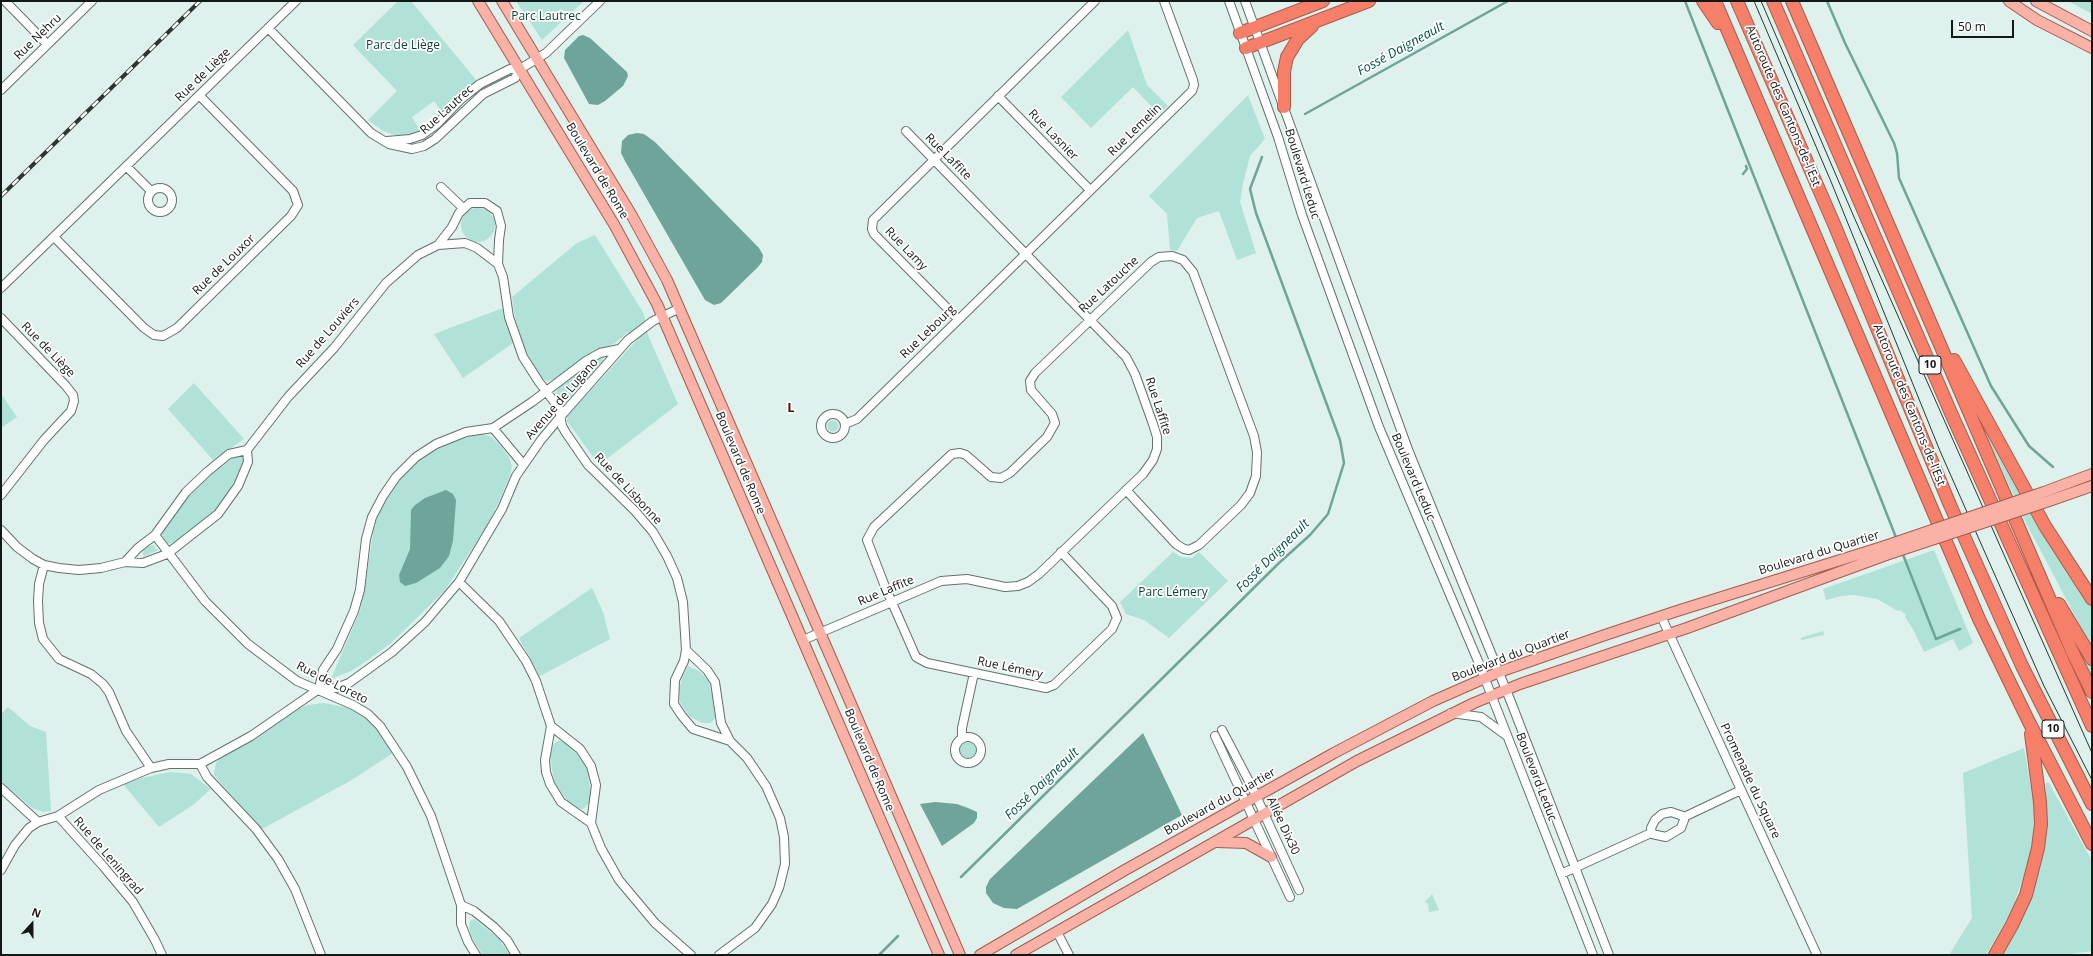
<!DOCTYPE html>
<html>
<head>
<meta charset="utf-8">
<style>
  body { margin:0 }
  #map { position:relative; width:2093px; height:956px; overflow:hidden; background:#def1ec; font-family:"Open Sans",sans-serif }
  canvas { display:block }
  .frame { position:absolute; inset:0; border:2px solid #111816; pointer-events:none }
  .north { position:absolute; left:12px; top:904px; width:40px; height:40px; -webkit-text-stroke:3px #fff; paint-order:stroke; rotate:21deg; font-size:11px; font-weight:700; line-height:16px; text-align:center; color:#111816 }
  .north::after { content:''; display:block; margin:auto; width:14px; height:18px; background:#111816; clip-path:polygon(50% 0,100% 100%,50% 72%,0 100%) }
  .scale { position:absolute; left:1951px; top:20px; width:63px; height:18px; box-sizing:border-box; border:2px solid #111816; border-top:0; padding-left:5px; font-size:12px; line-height:14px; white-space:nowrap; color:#111816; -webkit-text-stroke:3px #fff; paint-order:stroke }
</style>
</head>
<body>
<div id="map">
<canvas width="2093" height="956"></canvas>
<div class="frame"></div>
<div class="north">N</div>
<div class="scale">50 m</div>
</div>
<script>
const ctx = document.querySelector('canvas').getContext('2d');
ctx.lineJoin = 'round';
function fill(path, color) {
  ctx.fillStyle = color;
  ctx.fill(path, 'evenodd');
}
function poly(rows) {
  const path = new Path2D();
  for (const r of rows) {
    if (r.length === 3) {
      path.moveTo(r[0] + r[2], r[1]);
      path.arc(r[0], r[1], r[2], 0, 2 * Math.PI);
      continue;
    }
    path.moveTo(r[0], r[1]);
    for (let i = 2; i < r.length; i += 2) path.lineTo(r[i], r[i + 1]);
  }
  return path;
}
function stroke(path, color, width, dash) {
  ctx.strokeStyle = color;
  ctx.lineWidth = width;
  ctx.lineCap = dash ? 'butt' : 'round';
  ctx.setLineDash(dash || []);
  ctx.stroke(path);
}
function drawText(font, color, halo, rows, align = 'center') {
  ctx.font = font + ' "Open Sans",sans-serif';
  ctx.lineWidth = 3.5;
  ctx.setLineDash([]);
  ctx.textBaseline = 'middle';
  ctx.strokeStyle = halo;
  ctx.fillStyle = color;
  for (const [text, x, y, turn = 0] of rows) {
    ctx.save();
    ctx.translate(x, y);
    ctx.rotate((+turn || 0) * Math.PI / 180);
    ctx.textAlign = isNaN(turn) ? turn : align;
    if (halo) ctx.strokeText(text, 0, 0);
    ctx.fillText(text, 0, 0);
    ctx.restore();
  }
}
const green = poly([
  [398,1,411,1,477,81,445,110,441,111,434,101,412,117,420,131,408,135,395,135,383,131,368,120,397,91,353,45],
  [516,1,584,1,542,40],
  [2068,1,2092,1,2092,14],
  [1128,30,1147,85,1168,106,1159,114,1133,87,1091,128,1061,97],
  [1248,95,1265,139,1250,156,1243,183,1240,202,1256,253,1237,260,1219,211,1197,218,1177,251,1170,250,1167,214,1149,196],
  [478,225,17],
  [595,235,644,314,648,335,678,404,599,465,567,421,567,416,637,340,628,332,615,343,591,353,553,380,546,381,540,376,525,350,515,317,512,297,577,243],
  [503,308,513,343,463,378,434,334],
  [602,356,604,363,569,401,561,402,556,395,557,388,599,357],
  [194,383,244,439,213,460,168,409],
  [1965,387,2092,603,2092,648,2026,523],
  [1,394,17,417,1,428],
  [833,426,5.5],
  [479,434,490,436,500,445,509,457,512,466,510,475,498,504,485,529,445,590,420,615,391,643,368,660,351,671,331,679,360,611,365,586,374,527,379,510,388,495,413,463,448,443],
  [234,457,242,457,245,461,241,472,218,509,178,541,168,544,164,541,162,532,179,507,201,483],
  [154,545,157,551,144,556,142,551,144,548],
  [1934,550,1973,643,1959,651,1953,639,1924,652,1913,629,1905,617,1906,615,1900,610,1898,611,1877,599,1854,595,1841,596,1826,600,1823,589],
  [1173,552,1181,557,1192,558,1199,552,1228,581,1169,638,1144,620,1126,614,1120,602],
  [592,588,603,612,610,639,540,676,519,638],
  [1823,631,1824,635,1802,640,1800,638],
  [2080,648,2092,667,2092,678,2076,650],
  [688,666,699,671,708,680,716,710,715,718,711,723,702,723,689,716,680,702,679,690,682,678],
  [324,703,348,708,368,720,377,729,393,753,350,781,262,829,216,778,214,774,216,763,220,758,257,737,295,710,308,705],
  [8,707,30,726,46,732,51,811,43,812,32,808,1,781,1,714],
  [558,741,564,741,572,747,587,768,591,795,589,803,583,809,575,808,569,803,554,782,550,753,553,745],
  [968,750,8],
  [2024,748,2034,806,2033,840,2024,876,2011,912,1986,955,1949,955,1972,918,1963,773],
  [170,772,191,774,211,789,193,805,159,827,123,784,142,778],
  [2046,783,2049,783,2092,861,2092,951,2064,955,2001,955,2027,907,2041,862,2046,827],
  [1432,894,1439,910,1429,912,1428,904,1425,902],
  [474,919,499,939,510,955,483,955,472,938,469,929,470,921]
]);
const water = poly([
  [583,35,590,38,627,72,628,76,623,86,605,101,598,105,589,104,564,58,565,50,579,36],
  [637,133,644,134,655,142,759,248,763,255,762,262,757,268,721,303,714,305,705,300,625,161,621,153,622,141,628,135],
  [446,490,453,494,456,500,453,541,449,556,440,568,416,583,405,586,400,582,399,575,410,549,411,510,415,505,425,498],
  [1143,733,1182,815,1017,909,1004,908,993,903,986,893,986,887,990,879],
  [935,802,957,804,968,808,977,812,977,818,974,823,942,846,920,804]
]);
const stream = poly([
  [1685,1,1897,540],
  [1827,1,1845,43,1894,143,1897,153,1899,178,1991,386,2029,446,2053,467],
  [1305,114,1508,1],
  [1743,174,1747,169,1746,166],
  [1902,552,1936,639,1960,629],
  [961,877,1279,563,1310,535,1328,514,1344,463,1340,440,1256,213,1250,189,1262,157],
  [879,955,898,936]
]);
const minor = poly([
  [5,1,47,44],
  [1229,1,1278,137,1302,215,1379,427,1478,661,1593,955],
  [1245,1,1409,452,1511,702,1609,955],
  [268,28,371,133,389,144,412,149,424,146,435,139,483,94,515,78,520,69,546,53,600,1],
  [1,90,92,1],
  [998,96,1090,190],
  [387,141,410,139,422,135,437,124,461,99,480,84,510,69,520,69],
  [126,166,151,191],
  [441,187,463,208],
  [160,200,12],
  [54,237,144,328,154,335,163,336,177,328,291,216,298,205,293,191,199,95],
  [438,245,452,227,459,213,470,203,485,203,497,211,501,226,499,240,498,264,503,277,509,317,523,357,539,382,559,408,562,426,566,433,588,465,635,511,653,532,667,556,677,578,683,602,686,650,684,661,675,680,674,704,682,716,693,729,730,741],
  [1,288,296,1],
  [1,318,66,386,73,395,74,401,71,411,44,440,1,495],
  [958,319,874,234,872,229,873,220,1095,1],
  [833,426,12],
  [845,424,857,419,1192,91,1194,85,1193,80,1164,1],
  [493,428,523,464],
  [1,530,17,547,33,559,44,565,59,568,79,570,101,568,125,562,143,563,167,554,218,514,238,486,248,462,247,450],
  [155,535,205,601,248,644,297,681,353,705,368,714,380,726,407,767,431,816,461,905,461,924,468,942,476,955],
  [1061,552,1112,606,1117,618,1112,629,1054,685,1046,688,927,663,916,657,886,589,867,540,874,527,952,454,960,453,966,455,991,477,1001,478,1010,473,1047,437,1055,423,1052,414,1031,390,1030,381,1035,373,1151,262,1159,257,1172,256,1183,260,1193,272,1254,436,1257,452,1256,476,1250,493,1241,505,1199,545,1189,550,1184,549,1176,544,1126,490],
  [125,562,138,548,155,535,186,492,207,472,229,454,247,450,288,397,334,348,386,283,418,255,438,245,465,243,477,248,498,264],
  [44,565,39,584,38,601,39,623,43,639,59,659,91,674,103,684,109,692,126,731,151,768],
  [459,582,499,621,526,661,536,681,551,726,545,760,546,772,550,784,561,802,591,823],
  [1661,616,1817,955],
  [803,640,941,581,967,579,1005,587,1018,586,1028,582,1039,574,1143,474,1153,460,1157,449,1157,437,1153,424,1135,374,1126,357,906,131],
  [686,650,707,670,715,682,721,723,730,741,747,758,766,786,780,818,784,837,785,864,779,888,772,904,755,928,719,955],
  [319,689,323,670,337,649,354,611,360,590,366,539,372,517,383,496,396,477,416,457,436,444,466,432,493,428,532,402,586,361,600,353,619,349],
  [1451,713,1481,717,1507,736],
  [551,726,580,749,591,766,596,785,591,823,601,848,619,880,655,923,691,955],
  [1222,730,1252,787,1299,890],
  [1215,736,1290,897],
  [968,750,13],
  [962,738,962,728,974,673],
  [200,764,207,777,256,829,278,859,295,889,321,955],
  [1,788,38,822],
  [1671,812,1683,816,1684,820,1681,828,1666,837,1652,834,1651,828,1655,820,1662,814,1671,812],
  [58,816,103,866,133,902,155,940,162,955],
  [1684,817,1741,790],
  [1,870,15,845,29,828,38,822,58,816,99,790,151,768,169,764,200,764,251,736,319,689,336,688,349,683,392,652,425,622,459,582,502,509,516,476,541,440,561,416,628,340,653,321,680,308],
  [1561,874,1651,833],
  [461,905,474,911,494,927,507,940,516,955],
  [1057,932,1069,955]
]);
const major = poly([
  [478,1,615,226,657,304,939,955],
  [502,1,631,214,667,280,960,955],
  [2009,1,2037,20,2092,48],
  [2036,1,2092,31],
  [2044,492,2092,474],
  [2049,501,2092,486],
  [1217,842,1246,843,1271,857],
  [980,955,1125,870,1334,753,1433,701,1499,672,1605,635,1677,611,1882,547],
  [1016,955,1357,761,1474,703,1520,684,1687,628,1886,555]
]);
const highway = poly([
  [1703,1,1718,23],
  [1715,1,1979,619,2029,722,2092,844],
  [1737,1,1834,224,1950,505,2022,666,2092,804],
  [1773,1,1951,413,2092,726],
  [1792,1,2072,651,2092,692],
  [1240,33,1323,1],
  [1246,48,1369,1],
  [1284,107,1284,72,1287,57,1298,39,1312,26],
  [1954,360,2045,526,2092,599],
  [2059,604,2092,659],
  [1995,955,2012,925,2026,895,2038,848,2041,824,2040,802,2031,734]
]);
const tram = poly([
  [1754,1,1832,184,1940,451,2044,686,2092,780],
  [1761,1,1854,217,2092,753]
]);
const rail = poly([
  [1,196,200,1]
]);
const majorBridge = poly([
  [1882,547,2044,492],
  [1886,555,2049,501]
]);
const shields = [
  [1930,365,22],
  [2053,729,22]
];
const shieldNames = [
  ["10",1930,365],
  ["10",2053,729]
];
const parkNames = [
  ["Parc Lautrec",546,17],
  ["Parc de Liège",403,46],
  ["Parc Lémery",1173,593]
];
const streetNames = [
  ["Rue Nehru",38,37,-44],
  ["Rue de Liège",203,75,-44],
  ["Autoroute des Cantons-de-l'Est",1783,106,67],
  ["Rue Lautrec",447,110,-42],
  ["Rue Lemelin",1135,130,-44],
  ["Rue Lasnier",1053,135,46],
  ["Rue Laffite",948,157,45],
  ["Boulevard de Rome",597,171,59],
  ["Boulevard Leduc",1302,174,73],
  ["Rue Lamy",906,249,46],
  ["Rue de Louxor",224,265,-44],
  ["Rue Latouche",1109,285,-43],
  ["Rue Lebourg",928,332,-44],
  ["Rue de Louviers",328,333,-49],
  ["Rue de Liège",48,350,46],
  ["Avenue de Lugano",562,399,-49],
  ["Autoroute des Cantons-de-l'Est",1909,405,68],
  ["Rue Laffite",1158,406,72],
  ["Boulevard de Rome",740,463,67],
  ["Boulevard Leduc",1413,477,67],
  ["Rue de Lisbonne",628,489,47],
  ["Boulevard du Quartier",1819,553,-17],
  ["Rue Laffite",886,591,-23],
  ["Boulevard du Quartier",1511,656,-21],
  ["Rue Lémery",1010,668,12],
  ["Rue de Loreto",332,683,27],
  ["Boulevard de Rome",869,760,67],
  ["Boulevard Leduc",1536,777,69],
  ["Promenade du Square",1750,781,65],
  ["Boulevard du Quartier",1220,802,-29],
  ["Allée Dix30",1283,826,65],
  ["Rue de Leningrad",108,856,49]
];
const waterNames = [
  ["Fossé Daigneault",1401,49,-29],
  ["Fossé Daigneault",1273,556,-45],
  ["Fossé Daigneault",1042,784,-44]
];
const neighbourhoodNames = [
  ["L",791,408]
];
fill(green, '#b0e2d7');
fill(water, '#6ea499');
stroke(stream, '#6ea499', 2.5);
stroke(minor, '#62726e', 10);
stroke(major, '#a65b4d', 12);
stroke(highway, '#a65b4d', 14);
stroke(minor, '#fff', 8);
stroke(major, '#fab2a6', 10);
stroke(highway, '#f67f6a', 12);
stroke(tram, '#2c3532', 1);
stroke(rail, '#2c3532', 4);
stroke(rail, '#fff', 2.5, [8]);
stroke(majorBridge, '#a65b4d', 12, []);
stroke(majorBridge, '#fab2a6', 10);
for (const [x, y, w] of shields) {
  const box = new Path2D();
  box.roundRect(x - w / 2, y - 9, w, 18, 3);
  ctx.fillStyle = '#fff';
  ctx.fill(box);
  stroke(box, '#111816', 1);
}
drawText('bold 11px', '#111816', null, shieldNames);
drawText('12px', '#0d3f37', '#fff', parkNames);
drawText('12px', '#111816', '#fff', streetNames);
drawText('italic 13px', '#005147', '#fff', waterNames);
drawText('bold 13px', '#500c04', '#fff', neighbourhoodNames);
</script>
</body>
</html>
